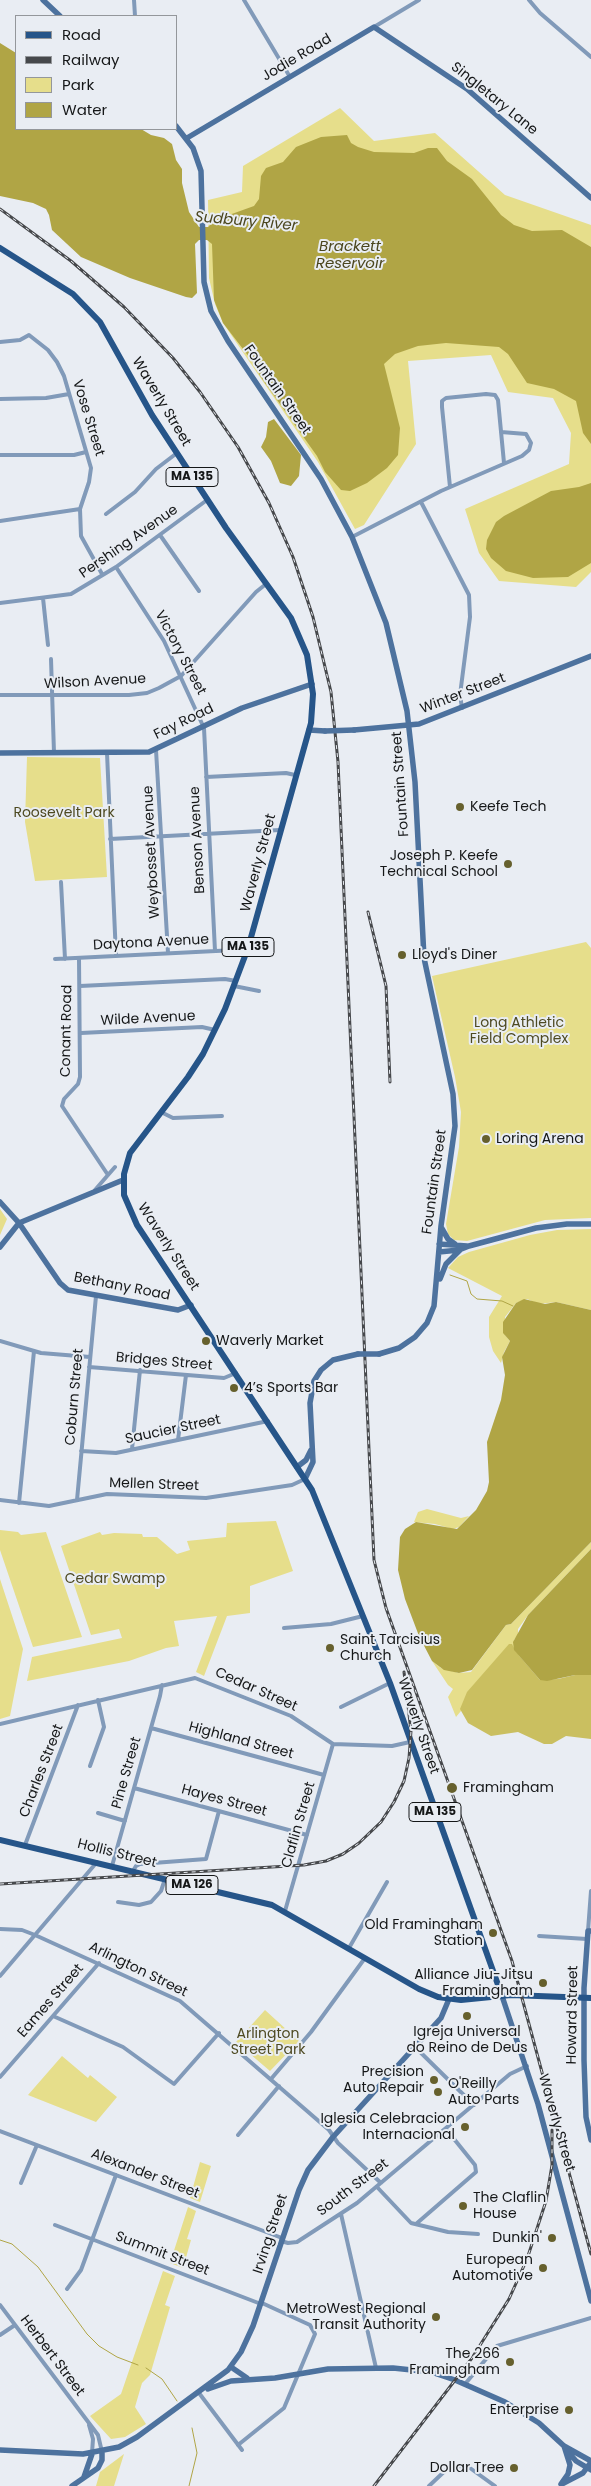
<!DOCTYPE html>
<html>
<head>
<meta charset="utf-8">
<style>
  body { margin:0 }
  #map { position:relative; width:591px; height:2486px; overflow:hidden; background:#e9edf3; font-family:Poppins,sans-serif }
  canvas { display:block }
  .legend { position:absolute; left:15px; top:15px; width:162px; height:115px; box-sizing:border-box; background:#e9edf3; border:1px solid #94979b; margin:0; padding:6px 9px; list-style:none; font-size:15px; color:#151718 }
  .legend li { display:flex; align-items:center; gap:10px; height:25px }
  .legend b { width:25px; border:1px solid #94979b }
</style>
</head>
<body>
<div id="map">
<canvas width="591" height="2486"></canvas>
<ul class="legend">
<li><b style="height:6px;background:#265589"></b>Road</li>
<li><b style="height:6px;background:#46484b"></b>Railway</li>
<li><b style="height:14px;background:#e6de8b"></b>Park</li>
<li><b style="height:14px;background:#b0a545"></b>Water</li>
</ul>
</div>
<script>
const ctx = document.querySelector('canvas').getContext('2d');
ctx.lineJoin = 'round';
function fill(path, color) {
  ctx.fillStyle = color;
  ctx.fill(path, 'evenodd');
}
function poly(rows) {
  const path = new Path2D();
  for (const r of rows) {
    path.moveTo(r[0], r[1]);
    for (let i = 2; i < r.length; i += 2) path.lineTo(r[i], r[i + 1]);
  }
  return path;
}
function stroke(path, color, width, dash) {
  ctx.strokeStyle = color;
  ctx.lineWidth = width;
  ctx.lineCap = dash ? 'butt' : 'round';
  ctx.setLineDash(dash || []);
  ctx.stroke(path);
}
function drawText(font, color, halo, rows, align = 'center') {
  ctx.font = font + ' Poppins,sans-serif';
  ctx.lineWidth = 4;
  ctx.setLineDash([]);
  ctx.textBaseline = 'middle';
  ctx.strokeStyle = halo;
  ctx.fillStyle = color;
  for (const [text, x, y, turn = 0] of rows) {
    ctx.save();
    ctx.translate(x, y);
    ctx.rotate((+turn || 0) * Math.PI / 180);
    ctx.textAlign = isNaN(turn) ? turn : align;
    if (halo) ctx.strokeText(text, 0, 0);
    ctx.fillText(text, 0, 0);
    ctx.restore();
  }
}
const green = poly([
  [340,108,374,141,435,133,505,195,591,225,591,572,576,587,499,581,479,553,465,509,569,464,571,433,553,398,508,392,491,355,408,361,416,444,364,525,355,529,318,462,223,323,215,304,209,278,208,200,242,192,243,166],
  [27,757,100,758,107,877,35,881,25,822],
  [586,942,591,948,591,1218,545,1220,467,1241,454,1240,448,1234,446,1224,459,1147,461,1112,455,1077,432,976],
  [0,1209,7,1219,0,1235],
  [591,1229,591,1310,556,1302,539,1304,527,1299,516,1303,505,1317,505,1335,510,1341,504,1352,501,1363,493,1351,489,1337,489,1317,502,1296,448,1268,458,1257,469,1252,530,1235,557,1230],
  [427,1509,461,1518,469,1516,459,1527,453,1529,435,1524,414,1522,418,1512],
  [276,1521,293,1571,250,1586,250,1613,227,1616,204,1676,196,1672,217,1616,174,1621,179,1646,166,1648,129,1661,27,1681,32,1657,122,1638,119,1629,91,1635,61,1546,100,1532,102,1535,114,1533,142,1534,143,1537,157,1537,177,1554,190,1550,187,1541,226,1537,227,1523],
  [0,1530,18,1532,21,1535,46,1532,82,1637,33,1647,0,1550],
  [591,1542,591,1549,528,1615,518,1629,518,1635,514,1640,519,1655,475,1694,456,1717,448,1697,453,1689,448,1685,432,1661,441,1668,459,1673,471,1672,506,1625,511,1624],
  [0,1579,23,1649,10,1716,0,1719],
  [265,2010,299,2041,270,2071,236,2042],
  [62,2056,88,2078,90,2075,117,2097,96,2122,28,2095],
  [200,2162,211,2166,200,2202,190,2198],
  [188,2207,196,2211,187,2239,191,2240,183,2268,170,2263],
  [163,2271,175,2276,165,2305,170,2307,150,2375,142,2383,135,2407,146,2424,125,2437,111,2439,90,2416,121,2394],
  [124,2454,114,2486,96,2486,100,2472]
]);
const forest = poly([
  [509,1644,512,1644,516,1652,540,1680,558,1679,575,1675,591,1675,591,1739,566,1736,552,1744,544,1744,518,1732,491,1736,468,1723,460,1709,467,1692]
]);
const water = poly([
  [0,43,16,53,16,129,141,129,151,135,164,138,172,144,176,160,182,169,182,183,189,212,199,227,208,227,215,220,254,206,259,199,261,176,266,168,283,162,296,147,321,137,347,135,351,143,358,147,374,152,414,153,428,148,437,148,447,161,472,179,501,215,514,225,532,231,562,230,591,247,591,444,583,433,576,401,554,389,527,383,508,354,499,347,446,343,418,346,395,354,384,364,400,428,398,455,387,468,367,483,350,491,341,490,325,472,317,456,260,376,256,366,223,323,214,300,212,244,207,240,199,240,195,244,197,293,192,298,186,297,130,278,81,257,52,230,49,215,46,209,33,203,0,196],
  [274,419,301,455,299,476,291,486,280,483,271,461,261,447,266,437,268,422],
  [591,483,591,563,568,577,533,578,506,571,491,558,486,549,487,540,496,522,504,516,551,491,579,487],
  [524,1299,545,1304,556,1302,591,1310,591,1542,511,1624,506,1625,472,1670,459,1673,444,1670,432,1661,419,1636,405,1599,398,1570,400,1537,405,1529,416,1522,457,1529,476,1510,487,1491,489,1482,487,1442,501,1400,505,1375,502,1357,510,1341,503,1333,503,1322,516,1303],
  [591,1549,591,1675,575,1675,547,1681,540,1680,514,1650,513,1642,528,1615]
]);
const stream = poly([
  [450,1275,467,1281,471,1294,477,1299,502,1301,513,1306],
  [0,2240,12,2244,38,2267,87,2334,99,2346,117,2357,138,2365],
  [146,2368,162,2379,177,2401],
  [189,2486,197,2453,192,2428]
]);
const street = poly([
  [134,0,135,16],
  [244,0,290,77],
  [529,0,540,13,591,57],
  [374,27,419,0],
  [0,342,20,340,29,335,48,350,57,362,64,376,91,468,89,482,80,509,81,536,102,574],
  [0,399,46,398,69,394],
  [0,455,74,455,86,452],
  [450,487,442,407,442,401,446,398,486,394,495,395,498,400,504,463],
  [421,502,469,595,470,617,460,695,462,708],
  [106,514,135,492,156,469,177,453],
  [0,521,80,509],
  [160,535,199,591],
  [352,537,441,491,522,456,529,450,531,443,526,434,501,432],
  [116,567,164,641,204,728,215,951],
  [43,598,48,645],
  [0,603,71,594,116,567,207,500],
  [51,659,54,753],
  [0,695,129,695,147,693,159,688,181,676,256,592,266,584],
  [156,750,168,953],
  [107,753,116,956],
  [206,777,286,773,295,775],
  [110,839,280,830],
  [61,882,65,959],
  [79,958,80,1077,78,1084,64,1099,62,1106,108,1175,115,1167],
  [55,959,236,950,247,953],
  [80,986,225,979,236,981],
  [234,986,259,991],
  [81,1033,202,1027,215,1030],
  [161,1112,173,1118,222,1116],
  [95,1190,108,1175],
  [0,1341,41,1353,90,1357],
  [89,1367,224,1378,236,1373],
  [178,1440,186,1375],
  [132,1449,140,1370],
  [81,1451,116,1453,268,1421],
  [0,1500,49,1506,107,1494,206,1498,292,1485,305,1479],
  [77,1500,96,1296],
  [19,1503,34,1351],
  [284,1628,331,1624,363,1616],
  [341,1707,390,1683],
  [0,1724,195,1678,291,1716,333,1744,392,1746,410,1742],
  [151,1728,324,1775],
  [90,1766,104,1727,98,1700],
  [134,1788,307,1835],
  [98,1813,125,1821],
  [25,1845,78,1705],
  [112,1866,160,1696,162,1685],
  [133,1871,136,1866,140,1864,206,1859,219,1811],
  [118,1902,139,1905,151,1902,161,1891,165,1879],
  [285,1911,333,1744],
  [0,1929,22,1930,35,1935,180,2001,329,2130,338,2143,381,2183],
  [588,1931,591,1891],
  [539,1936,587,1939],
  [349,1948,387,1882],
  [0,1976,97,1862],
  [53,2016,123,2047,174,2084,219,2033],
  [415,2047,474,2105],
  [0,2077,99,1963],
  [271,2079,311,2032,365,1958],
  [0,2131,282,2238],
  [238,2135,279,2086],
  [21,2183,37,2145],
  [377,2187,411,2223,448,2232,478,2234],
  [341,2214,376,2368],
  [416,2224,476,2172,475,2165,446,2129],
  [55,2225,261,2304],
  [281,2241,288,2243,297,2242,357,2203,510,2074,527,2066],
  [67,2289,81,2270,116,2175],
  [0,2305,98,2435,102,2452],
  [0,2335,15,2325],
  [465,2384,497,2346,591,2318],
  [199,2393,242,2450],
  [89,2425,93,2439,92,2453],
  [238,2445,284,2408,315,2334,310,2325,262,2303],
  [429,2486,447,2469,459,2466,470,2468,495,2486]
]);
const secondary = poly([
  [43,0,60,16],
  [176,126,193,148,201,171,204,282,211,311,228,341,321,479,352,537,386,623,407,711,415,782,424,958,453,1094,455,1126,441,1226,434,1306,427,1323,415,1337,399,1348,379,1354],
  [187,138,374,27,467,89,591,198],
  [309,730,325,731],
  [354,730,419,724,591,656],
  [0,753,149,752,242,708,312,684],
  [0,1202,19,1223,60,1283,68,1290,178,1310,191,1305],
  [441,1227,448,1239,455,1244],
  [439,1244,467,1246],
  [0,1247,19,1223,123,1180],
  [439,1252,459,1250,469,1246,536,1228,567,1224,591,1224],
  [440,1279,446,1264,460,1250],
  [297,1467,306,1460,311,1450],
  [305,1479,313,1462,310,1403,314,1381,321,1370,333,1360,358,1354],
  [591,1931,588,1931,584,1988,584,2060,586,2117,591,2140],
  [502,1996,538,2104,591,2301],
  [231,2367,247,2378],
  [208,2389,231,2381,275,2378,328,2369,393,2368,431,2372,455,2380,505,2402,539,2423,564,2446,591,2461],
  [0,2450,83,2454,119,2447,137,2437,228,2370,241,2352,253,2326,299,2190,308,2170,333,2137,441,2018,449,1999],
  [569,2453,576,2461,591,2470],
  [84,2477,92,2454],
  [561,2484,568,2474,570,2465,564,2446],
  [562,2484,583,2473,591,2462],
  [72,2486,98,2468,102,2460,102,2452]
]);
const primary = poly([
  [0,248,73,294,100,322,152,415,226,528,291,618,307,655,313,694,311,723,248,948,225,1009,203,1054,188,1077,130,1153,124,1174,124,1195,137,1225,312,1490,390,1683,502,1996],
  [0,1840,272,1905,419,1989,438,1997,461,2000,511,1995,591,1998]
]);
const rail = poly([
  [0,209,71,261,124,307,173,358,200,392,238,447,269,503,293,557,313,617,331,692,338,762,374,1560,386,1608,512,1961,591,2254],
  [368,912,386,986,390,1082],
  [0,1884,304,1865,326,1861,343,1854,359,1843,381,1822,394,1802,404,1781,409,1758,411,1731,404,1672],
  [374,2486,472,2358,509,2299,527,2259,546,2201,552,2165,552,2130]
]);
const secondaryBridge = poly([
  [325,731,354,730],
  [358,1354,379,1354]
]);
const markers = [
  [460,807,5,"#66602d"],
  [508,864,5,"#66602d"],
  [402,955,5,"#66602d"],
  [486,1139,5,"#66602d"],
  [206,1341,5,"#66602d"],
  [234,1388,5,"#66602d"],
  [330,1648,5,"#66602d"],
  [452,1788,6,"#66602d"],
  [493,1933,5,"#66602d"],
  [543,1983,5,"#66602d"],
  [467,2016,5,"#66602d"],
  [434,2080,5,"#66602d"],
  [438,2092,5,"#66602d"],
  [465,2127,5,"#66602d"],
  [463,2206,5,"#66602d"],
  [552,2238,5,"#66602d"],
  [543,2268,5,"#66602d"],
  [436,2317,5,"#66602d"],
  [510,2362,5,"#66602d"],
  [569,2410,5,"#66602d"],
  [514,2468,5,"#66602d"]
];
const shields = [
  [192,477,52],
  [248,947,52],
  [435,1812,52],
  [192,1885,52]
];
const shieldNames = [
  ["MA 135",192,477],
  ["MA 135",248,947],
  ["MA 135",435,1812],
  ["MA 126",192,1885]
];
const streetNames = [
  ["Jodie Road",297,58,-31],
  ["Singletary Lane",494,99,39],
  ["Fountain Street",277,390,55],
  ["Waverly Street",161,402,59],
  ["Vose Street",88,418,73],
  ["Pershing Avenue",129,542,-35],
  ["Victory Street",180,653,62],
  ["Wilson Avenue",95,682,-3],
  ["Winter Street",463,694,-21],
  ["Fay Road",184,722,-26],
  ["Fountain Street",401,784,-94],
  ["Benson Avenue",198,840,-93],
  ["Weybosset Avenue",152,852,-93],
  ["Waverly Street",259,863,-75],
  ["Daytona Avenue",151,943,-3],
  ["Wilde Avenue",148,1019,-3],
  ["Conant Road",67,1031,-89],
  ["Fountain Street",435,1182,-82],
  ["Waverly Street",168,1247,57],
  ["Bethany Road",122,1287,11],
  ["Bridges Street",164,1362,5],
  ["Coburn Street",75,1397,-85],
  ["Saucier Street",173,1430,-12],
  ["Mellen Street",154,1485,2],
  ["Cedar Street",256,1690,24],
  ["Waverly Street",418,1726,71],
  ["Highland Street",241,1741,15],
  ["Charles Street",42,1771,-69],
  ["Pine Street",127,1773,-74],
  ["Hayes Street",224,1801,15],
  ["Claflin Street",299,1825,-74],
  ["Hollis Street",117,1854,14],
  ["Arlington Street",138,1970,26],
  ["Eames Street",51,2001,-49],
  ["Howard Street",573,2015,-89],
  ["Waverly Street",556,2123,74],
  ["Alexander Street",145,2174,21],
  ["South Street",353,2188,-37],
  ["Irving Street",271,2234,-72],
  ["Summit Street",162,2254,21],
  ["Herbert Street",52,2356,53]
];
const poiNames = [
  ["Keefe Tech",470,807,"left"],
  ["Joseph P. Keefe",498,856],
  ["Technical School",498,872],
  ["Lloyd's Diner",412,955,"left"],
  ["Loring Arena",496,1139,"left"],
  ["Waverly Market",216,1341,"left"],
  ["4’s Sports Bar",244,1388,"left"],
  ["Saint Tarcisius",340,1640,"left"],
  ["Church",340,1656,"left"],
  ["Framingham",463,1788,"left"],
  ["Old Framingham",483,1925],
  ["Station",483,1941],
  ["Alliance Jiu-Jitsu",533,1975],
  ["Framingham",533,1991],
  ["Igreja Universal",467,2032,"center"],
  ["do Reino de Deus",467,2048,"center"],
  ["Precision",424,2072],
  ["Auto Repair",424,2088],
  ["O'Reilly",448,2084,"left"],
  ["Auto Parts",448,2100,"left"],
  ["Iglesia Celebracion",455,2119],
  ["Internacional",455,2135],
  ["The Claflin",473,2198,"left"],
  ["House",473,2214,"left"],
  ["Dunkin'",542,2238],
  ["European",533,2260],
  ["Automotive",533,2276],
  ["MetroWest Regional",426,2309],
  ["Transit Authority",426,2325],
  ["The 266",500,2354],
  ["Framingham",500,2370],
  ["Enterprise",559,2410],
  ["Dollar Tree",504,2468]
];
const parkNames = [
  ["Roosevelt Park",64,813],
  ["Long Athletic",519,1023],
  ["Field Complex",519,1039],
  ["Cedar Swamp",115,1579],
  ["Arlington",268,2034],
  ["Street Park",268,2050]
];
const waterNames = [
  ["Sudbury River",246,222,5],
  ["Brackett",350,247],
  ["Reservoir",350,264]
];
fill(green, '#e6de8b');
fill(forest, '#cabf60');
fill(water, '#b0a545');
stroke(stream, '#b0a545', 1);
stroke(street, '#819ab9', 4);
stroke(secondary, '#4d729e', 5.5);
stroke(primary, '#265589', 6);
stroke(rail, '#46484b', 3);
stroke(rail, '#e9edf3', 1, [4]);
stroke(secondaryBridge, '#4d729e', 5.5);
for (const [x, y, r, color] of markers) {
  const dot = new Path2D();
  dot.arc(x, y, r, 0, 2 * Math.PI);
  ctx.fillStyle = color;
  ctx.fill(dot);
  stroke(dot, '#e9edf3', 2);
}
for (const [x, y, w] of shields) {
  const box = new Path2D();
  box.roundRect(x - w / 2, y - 9.5, w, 19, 4);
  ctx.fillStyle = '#e9edf3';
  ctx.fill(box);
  stroke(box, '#151718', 1);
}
drawText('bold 12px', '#151718', null, shieldNames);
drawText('14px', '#151718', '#e9edf3', streetNames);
drawText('14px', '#151718', '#e9edf3', poiNames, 'right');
drawText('14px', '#4e4a22', '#e9edf3', parkNames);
drawText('italic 15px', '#4b461e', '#e9edf3', waterNames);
</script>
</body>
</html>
